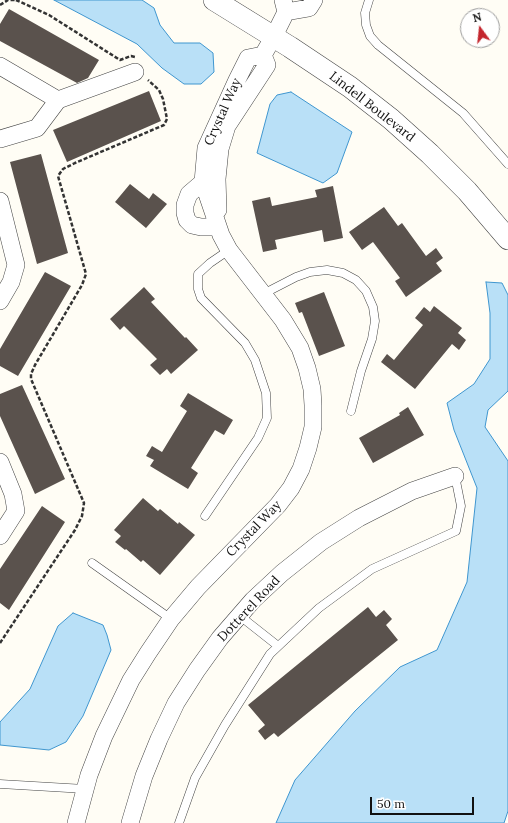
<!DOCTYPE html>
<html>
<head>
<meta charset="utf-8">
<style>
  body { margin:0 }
  #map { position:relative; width:508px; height:823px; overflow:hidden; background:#fffdf5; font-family:Lora,serif }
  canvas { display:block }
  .north { position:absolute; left:460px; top:8px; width:40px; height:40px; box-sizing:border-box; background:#fff; border:1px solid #a0a0a0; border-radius:50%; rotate:345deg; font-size:11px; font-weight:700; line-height:16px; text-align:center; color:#111 }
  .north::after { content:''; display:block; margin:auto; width:14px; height:18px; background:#c4262e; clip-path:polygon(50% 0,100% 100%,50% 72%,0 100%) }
  .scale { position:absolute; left:370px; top:797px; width:104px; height:18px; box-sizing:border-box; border:2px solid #111; border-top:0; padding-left:5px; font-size:12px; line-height:14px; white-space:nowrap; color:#111; -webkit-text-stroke:3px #fff; paint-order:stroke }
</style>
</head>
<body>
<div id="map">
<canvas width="508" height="823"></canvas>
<div class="north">N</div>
<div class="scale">50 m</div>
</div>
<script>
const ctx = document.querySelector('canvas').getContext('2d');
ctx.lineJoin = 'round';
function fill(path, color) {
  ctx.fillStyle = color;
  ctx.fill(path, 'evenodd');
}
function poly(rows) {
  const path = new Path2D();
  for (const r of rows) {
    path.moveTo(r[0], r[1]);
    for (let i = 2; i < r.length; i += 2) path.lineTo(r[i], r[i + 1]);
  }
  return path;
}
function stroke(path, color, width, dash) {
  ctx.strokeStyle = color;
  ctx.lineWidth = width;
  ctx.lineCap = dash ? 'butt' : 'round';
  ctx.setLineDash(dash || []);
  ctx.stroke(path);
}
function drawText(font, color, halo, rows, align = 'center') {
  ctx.font = font + ' Lora,serif';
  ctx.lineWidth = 4;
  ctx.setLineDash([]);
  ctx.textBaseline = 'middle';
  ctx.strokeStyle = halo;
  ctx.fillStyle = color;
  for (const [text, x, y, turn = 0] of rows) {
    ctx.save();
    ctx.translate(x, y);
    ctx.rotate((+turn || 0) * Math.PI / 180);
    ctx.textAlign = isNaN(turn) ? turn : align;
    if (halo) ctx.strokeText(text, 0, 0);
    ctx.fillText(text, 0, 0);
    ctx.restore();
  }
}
const water = poly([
  [54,0,142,0,154,8,160,25,174,43,200,43,213,53,214,72,201,84,184,84,162,68,137,44,54,0],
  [291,92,352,132,337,173,323,183,257,153,270,104,277,95,291,92],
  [486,282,502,283,508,295,508,391,488,410,485,427,508,461,508,811,504,823,276,823,295,780,355,711,400,667,437,650,467,582,477,488,454,430,447,403,474,384,490,359,490,313,486,282],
  [73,613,103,625,107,635,111,650,83,716,66,742,49,750,0,745,0,722,30,689,58,626,73,613]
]);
const building = poly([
  [9,9,99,60,88,78,77,83,0,41,0,24],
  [149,91,161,121,67,162,53,130],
  [41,154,68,253,37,264,10,162],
  [130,184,149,199,153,193,167,204,146,228,115,202],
  [333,186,343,238,324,242,322,230,275,240,277,249,263,252,252,201,270,197,272,206,317,197,315,190],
  [384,207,398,226,402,223,426,256,436,248,443,258,436,263,442,271,406,297,395,281,400,278,373,242,362,250,349,232],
  [45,272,71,286,18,376,0,366,0,349],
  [144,287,155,299,151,302,185,338,186,337,198,350,171,374,167,369,160,375,150,365,157,359,124,326,120,330,110,319],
  [324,292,345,346,319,356,302,312,299,313,295,303],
  [434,306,462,328,458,333,466,340,459,350,452,344,415,389,381,362,387,354,394,360,423,325,415,318,424,307,430,312],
  [22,385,65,479,35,494,0,416,0,394],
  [188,393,233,420,224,435,215,430,191,468,198,473,188,489,150,466,154,460,146,456,152,446,162,452,187,411,180,406],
  [408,407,424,435,373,463,359,438,400,415,399,413],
  [143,498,158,511,160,509,178,524,179,522,195,535,160,575,143,560,141,562,126,549,125,550,115,542,121,536,114,530],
  [42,506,65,522,9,610,0,603,0,569],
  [368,607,376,617,384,610,392,619,386,625,398,640,278,737,274,733,265,740,258,731,265,725,248,705]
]);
const path = poly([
  [16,0,49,15,120,60,131,56,135,57],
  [0,5,8,0,15,0],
  [0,643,75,530,82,516,84,503,31,379,31,374,35,365,82,285,86,274,58,176,63,169,75,163,164,125,167,119,163,99,159,90,148,80]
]);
const service = poly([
  [369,0,365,13,366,25,370,36,378,45,463,113,508,164],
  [263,294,296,277,310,272,327,270,343,273,356,280,366,291,373,307,375,321,372,339,361,371,351,411],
  [205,516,258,438,267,418,266,393,255,360,245,343,201,298,198,289,198,274,210,263,229,250],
  [92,563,171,619],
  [240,616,278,646],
  [0,784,85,789],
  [179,823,195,778,225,725,270,654,319,608,372,569,456,531,461,506,455,476]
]);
const minor = poly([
  [286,12,309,8,314,0],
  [0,66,58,100,37,128,0,139],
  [58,100,135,72],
  [203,182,189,194,185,205,185,213,187,220,192,225,201,227,218,227],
  [0,201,16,265,11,282,0,301],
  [218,210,217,179,220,149,227,126,267,65,263,55],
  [0,462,13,494,16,511,0,536],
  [76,823,89,775,104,736,131,680,148,653,171,619,198,587,278,505,291,488,301,469,308,448,313,427,313,405,312,389,307,368,300,348,283,320,229,250,221,235,203,182,206,148,237,80,248,58,263,55,274,36,286,12,283,0],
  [130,823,144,776,159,739,176,703,197,670,220,638,253,600,282,573,321,542,359,518,412,491,455,476]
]);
const tertiary = poly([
  [214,0,290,47,350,87,391,119,430,154,467,191,508,239]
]);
const streetNames = [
  ["Lindell Boulevard",372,107,38],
  ["Crystal Way",223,112,-66],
  ["Crystal Way",254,529,-46],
  ["Dotterel Road",249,609,-47]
];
fill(water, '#b9e0f7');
stroke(water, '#3f96cf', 1);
fill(building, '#5a524d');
stroke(service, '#444', 9);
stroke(minor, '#444', 18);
stroke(tertiary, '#444', 22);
stroke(path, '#333', 2.5, [4, 2]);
stroke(service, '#fff', 8);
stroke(minor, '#fff', 17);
stroke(tertiary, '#fff', 21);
drawText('13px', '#111', '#fff', streetNames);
</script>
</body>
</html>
